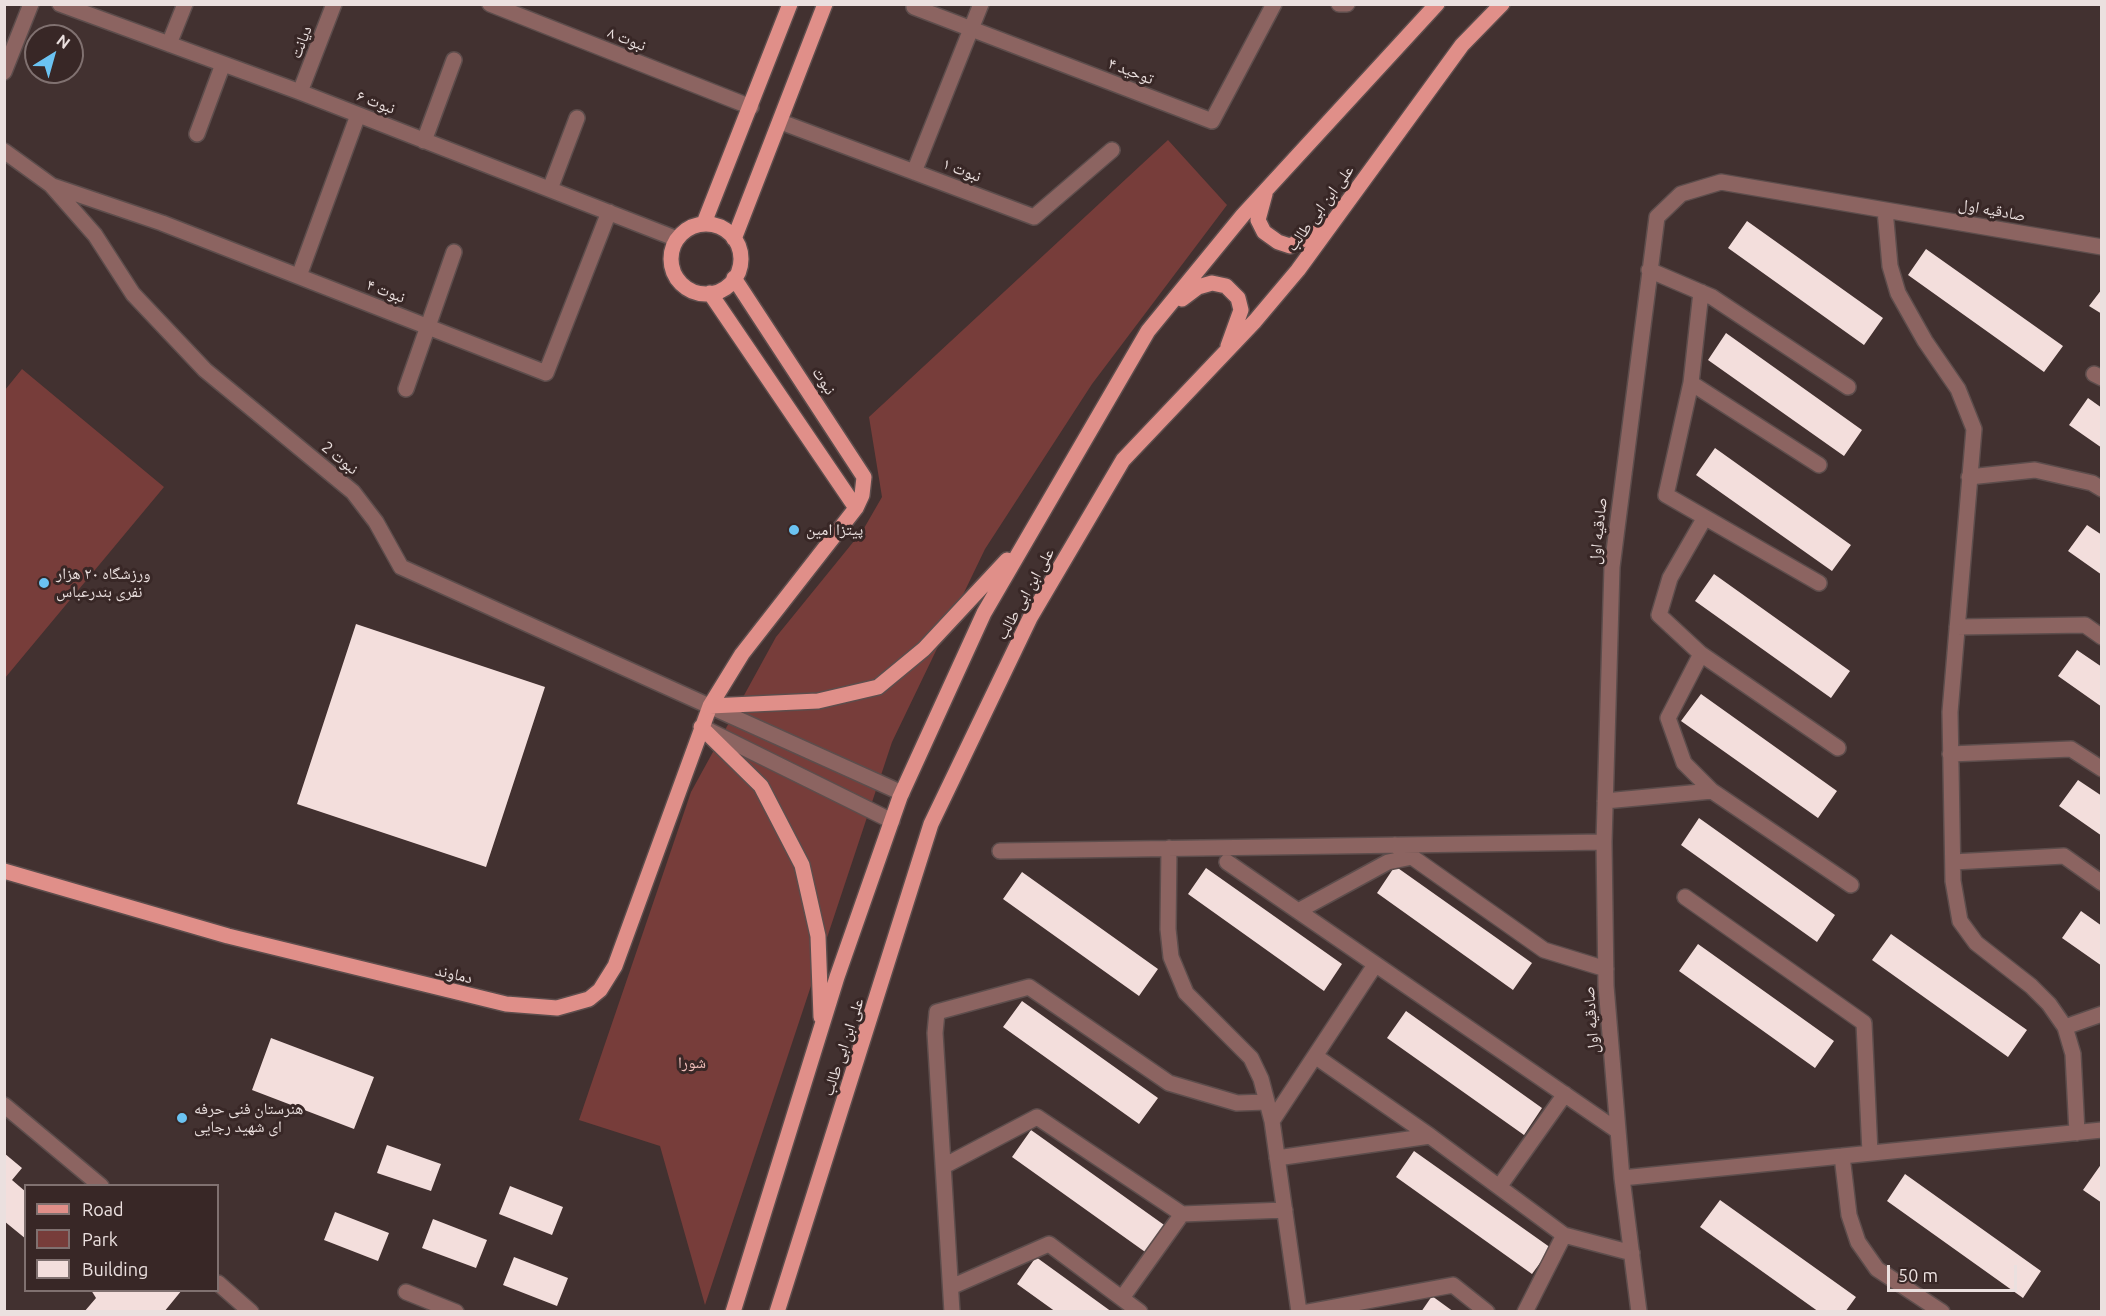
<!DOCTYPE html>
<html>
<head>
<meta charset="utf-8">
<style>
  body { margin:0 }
  #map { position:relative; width:2106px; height:1316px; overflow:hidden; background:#423130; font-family:Ubuntu,sans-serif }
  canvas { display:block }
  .frame { position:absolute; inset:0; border:6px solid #ebe0df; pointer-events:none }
  .legend { position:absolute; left:24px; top:1184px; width:195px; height:108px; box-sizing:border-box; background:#382726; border:2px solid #807170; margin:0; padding:8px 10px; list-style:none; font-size:18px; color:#ebe0df }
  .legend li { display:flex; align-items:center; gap:12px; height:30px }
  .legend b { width:30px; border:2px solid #807170 }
  .north { position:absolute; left:24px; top:24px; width:60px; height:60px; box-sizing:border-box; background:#382726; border:2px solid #807170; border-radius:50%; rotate:37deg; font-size:16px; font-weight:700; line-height:24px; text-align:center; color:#ebe0df }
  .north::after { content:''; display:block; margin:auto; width:21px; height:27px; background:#6bc3f2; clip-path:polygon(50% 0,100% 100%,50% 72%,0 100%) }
  .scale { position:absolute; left:1887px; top:1265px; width:130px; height:27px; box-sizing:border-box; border:3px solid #ebe0df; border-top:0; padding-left:8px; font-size:18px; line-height:21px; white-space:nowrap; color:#ebe0df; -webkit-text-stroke:4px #382726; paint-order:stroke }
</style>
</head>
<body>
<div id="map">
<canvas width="2106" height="1316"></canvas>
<div class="frame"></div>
<ul class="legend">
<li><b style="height:8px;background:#e08f89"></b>Road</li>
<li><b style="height:16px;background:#773d3a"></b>Park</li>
<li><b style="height:16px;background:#f3dedc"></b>Building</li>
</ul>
<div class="north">N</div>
<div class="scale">50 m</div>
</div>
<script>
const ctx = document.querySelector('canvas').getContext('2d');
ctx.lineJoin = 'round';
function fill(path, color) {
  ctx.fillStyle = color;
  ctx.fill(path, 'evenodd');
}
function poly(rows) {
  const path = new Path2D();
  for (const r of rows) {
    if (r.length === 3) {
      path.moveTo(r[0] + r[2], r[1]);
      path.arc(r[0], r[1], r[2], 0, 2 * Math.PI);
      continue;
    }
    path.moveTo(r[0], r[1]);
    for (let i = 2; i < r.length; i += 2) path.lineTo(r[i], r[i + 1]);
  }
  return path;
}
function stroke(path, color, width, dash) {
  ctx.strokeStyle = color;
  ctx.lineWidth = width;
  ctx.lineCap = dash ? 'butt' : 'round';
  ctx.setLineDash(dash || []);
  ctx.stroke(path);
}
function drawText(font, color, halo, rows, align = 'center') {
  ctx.font = font + ' Ubuntu,"Noto Naskh Arabic",sans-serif';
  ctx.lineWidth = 6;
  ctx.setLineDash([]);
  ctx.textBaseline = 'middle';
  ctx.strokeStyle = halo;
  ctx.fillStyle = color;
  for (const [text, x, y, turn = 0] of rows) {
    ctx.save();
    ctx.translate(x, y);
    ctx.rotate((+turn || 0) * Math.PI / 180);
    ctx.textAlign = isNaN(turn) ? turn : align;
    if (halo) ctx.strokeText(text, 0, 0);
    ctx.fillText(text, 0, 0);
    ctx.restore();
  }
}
const green = poly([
  [1168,140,1227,205,1092,384,985,549,892,742,705,1305,660,1146,579,1120,691,792,776,637,863,530,882,497,869,417],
  [22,369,164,487,5,678,5,390]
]);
const building = poly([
  [1747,221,1883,318,1864,345,1728,248],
  [1926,249,2063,346,2044,372,1908,275],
  [2102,289,2102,314,2089,306],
  [1726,333,1862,430,1844,456,1708,360],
  [2088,398,2102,408,2102,448,2069,425],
  [1715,448,1851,545,1832,571,1696,475],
  [2087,525,2102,535,2102,575,2068,551],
  [1714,574,1850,671,1831,698,1695,601],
  [356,624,545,687,486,867,297,804],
  [2077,650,2102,667,2102,707,2058,676],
  [1701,694,1837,791,1818,818,1681,721],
  [2078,780,2102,796,2102,836,2059,806],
  [1699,818,1835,915,1817,942,1681,845],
  [1395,866,1532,963,1513,990,1377,893],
  [1206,868,1342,964,1324,991,1188,894],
  [1022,872,1158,969,1139,996,1003,899],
  [2081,911,2102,926,2102,966,2062,938],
  [1891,934,2027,1030,2008,1057,1872,960],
  [1698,944,1834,1041,1815,1068,1679,971],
  [1022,1001,1158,1098,1139,1124,1003,1027],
  [1406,1011,1542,1108,1524,1135,1387,1038],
  [271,1038,374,1077,354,1129,252,1090],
  [1031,1130,1167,1227,1148,1254,1012,1157],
  [387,1145,441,1164,431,1191,377,1173],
  [1414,1151,1551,1248,1532,1274,1396,1177],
  [4,1153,22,1168,12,1180,26,1192,26,1239,4,1221],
  [2102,1163,2102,1203,2083,1190],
  [1905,1174,2041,1271,2023,1298,1887,1201],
  [510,1186,563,1207,552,1235,499,1214],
  [1720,1200,1856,1297,1845,1312,1819,1312,1700,1227],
  [335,1212,389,1233,378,1261,324,1240],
  [433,1219,487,1240,476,1268,422,1248],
  [514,1257,568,1278,557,1306,503,1285],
  [1036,1257,1112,1312,1056,1312,1017,1284],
  [91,1290,107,1292,182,1290,164,1312,84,1312,96,1298],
  [1432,1296,1454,1312,1421,1312]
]);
const minor = poly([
  [60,4,300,92,677,239],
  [490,4,751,107],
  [1339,4,1347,4],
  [914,7,1212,121,1274,4],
  [169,44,185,4],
  [4,72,31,4],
  [300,92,334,4],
  [781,122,1034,217,1112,150],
  [197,134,223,64],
  [424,141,454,60],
  [4,151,51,185,95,235,133,294,205,370,353,492,376,522,401,567,902,793],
  [914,172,981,4],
  [53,186,162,223,546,373,609,212],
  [550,189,577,118],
  [1885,210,1890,266,1898,293,1925,341,1958,389,1974,429,1950,712,1953,881,1960,921,1976,943,2031,986,2049,1004,2065,1027,2073,1054,2077,1133],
  [1649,270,1712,297,1848,387],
  [299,276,358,115],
  [2094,374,2102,378],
  [1691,383,1701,292],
  [406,389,454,252],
  [1819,465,1691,383,1666,495,1819,583],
  [1969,477,2035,470,2092,483,2102,489],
  [1704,519,1670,578,1659,615,1701,654,1838,748],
  [1957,627,2085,625,2102,637],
  [1701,654,1668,718,1684,763,1712,791],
  [704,728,892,821],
  [1950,754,2071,749,2102,769],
  [1605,801,1712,791,1851,885],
  [1395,845,1544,950,1606,969],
  [1169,848,1168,929,1171,957,1186,993,1251,1058,1261,1079,1272,1121,1299,1312],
  [1000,851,1604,842],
  [1227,862,1298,911,1388,862,1412,857],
  [1953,862,2064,856,2102,883],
  [1685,897,1864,1023,1870,1153],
  [1298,911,1618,1131],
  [2065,1027,2102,1014],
  [1315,1056,1430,1136,1564,1235,1632,1253],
  [4,1105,101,1186],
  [1272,1121,1375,965],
  [1842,1156,1849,1215,1858,1242,1877,1269,1942,1312],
  [1277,1158,1430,1136],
  [944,1166,1037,1117,1182,1214,1285,1210],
  [1622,1178,2102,1130],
  [1499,1187,1565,1094],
  [218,1283,251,1312],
  [951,1287,1049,1244,1140,1312],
  [406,1292,456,1312],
  [1122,1298,1182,1214],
  [952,1312,935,1033,937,1012,1029,987,1169,1083,1237,1103,1267,1102],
  [1307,1312,1453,1285,1487,1312],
  [1525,1312,1564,1235],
  [1639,1312,1622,1178,1606,986,1604,842,1612,567,1657,217,1681,194,1721,182,2102,247]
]);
const major = poly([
  [1265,194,1258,220,1264,232,1278,242,1290,246,1324,229],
  [704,223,790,4],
  [706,259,35],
  [734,239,825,4],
  [710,293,856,508],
  [1182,299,1198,287,1212,283,1226,286,1238,298,1241,310,1228,346],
  [710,706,818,701,878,687,924,649,1007,560],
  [701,727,761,786,802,865,818,936,821,1017],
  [4,871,228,936,506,1004,557,1008,589,999,600,990,615,966,710,706,742,654,856,508,862,495,864,477,734,278],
  [733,1312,837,977,900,797,984,613,1148,331,1243,215,1437,4],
  [777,1312,931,824,1030,618,1123,460,1255,321,1298,270,1462,45,1502,4]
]);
const markers = [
  [794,530,6,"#6bc3f2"],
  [44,583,6,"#6bc3f2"],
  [182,1118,6,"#6bc3f2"]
];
const streetNames = [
  ["نبوت ۸",627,39,22],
  ["دیانت",301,42,-69],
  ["توحید ۴",1131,71,21],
  ["نبوت ۶",376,102,21],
  ["نبوت ۱",962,170,21],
  ["علی ابن ابی طالب",1320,208,-54],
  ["صادقیه اول",1992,210,10],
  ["نبوت ۴",386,291,21],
  ["نبوت",824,381,57],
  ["نبوت 2",340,458,39],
  ["صادقیه اول",1598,531,-84],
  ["علی ابن ابی طالب",1025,594,-61],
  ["دماوند",454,974,13],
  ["صادقیه اول",1591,1020,-94],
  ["علی ابن ابی طالب",843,1047,-72]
];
const poiNames = [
  ["پیتزا امین",806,530],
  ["ورزشگاه ۲۰ هزار",56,574],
  ["نفری بندرعباس",56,592],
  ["هنرستان فنی حرفه",194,1109],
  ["ای شهید رجایی",194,1127]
];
const parkNames = [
  ["شورا",692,1063]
];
fill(green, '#773d3a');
fill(building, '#f3dedc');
stroke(minor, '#5d4d4c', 18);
stroke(major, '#5d4d4c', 18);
stroke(minor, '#8c6461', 15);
stroke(major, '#e08f89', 15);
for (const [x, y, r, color] of markers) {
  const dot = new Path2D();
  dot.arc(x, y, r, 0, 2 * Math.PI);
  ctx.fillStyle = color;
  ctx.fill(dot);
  stroke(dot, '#382726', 2);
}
drawText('16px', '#ebe0df', '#382726', streetNames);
drawText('16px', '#ebe0df', '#382726', poiNames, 'left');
drawText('16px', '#f4c1bd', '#382726', parkNames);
</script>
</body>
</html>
